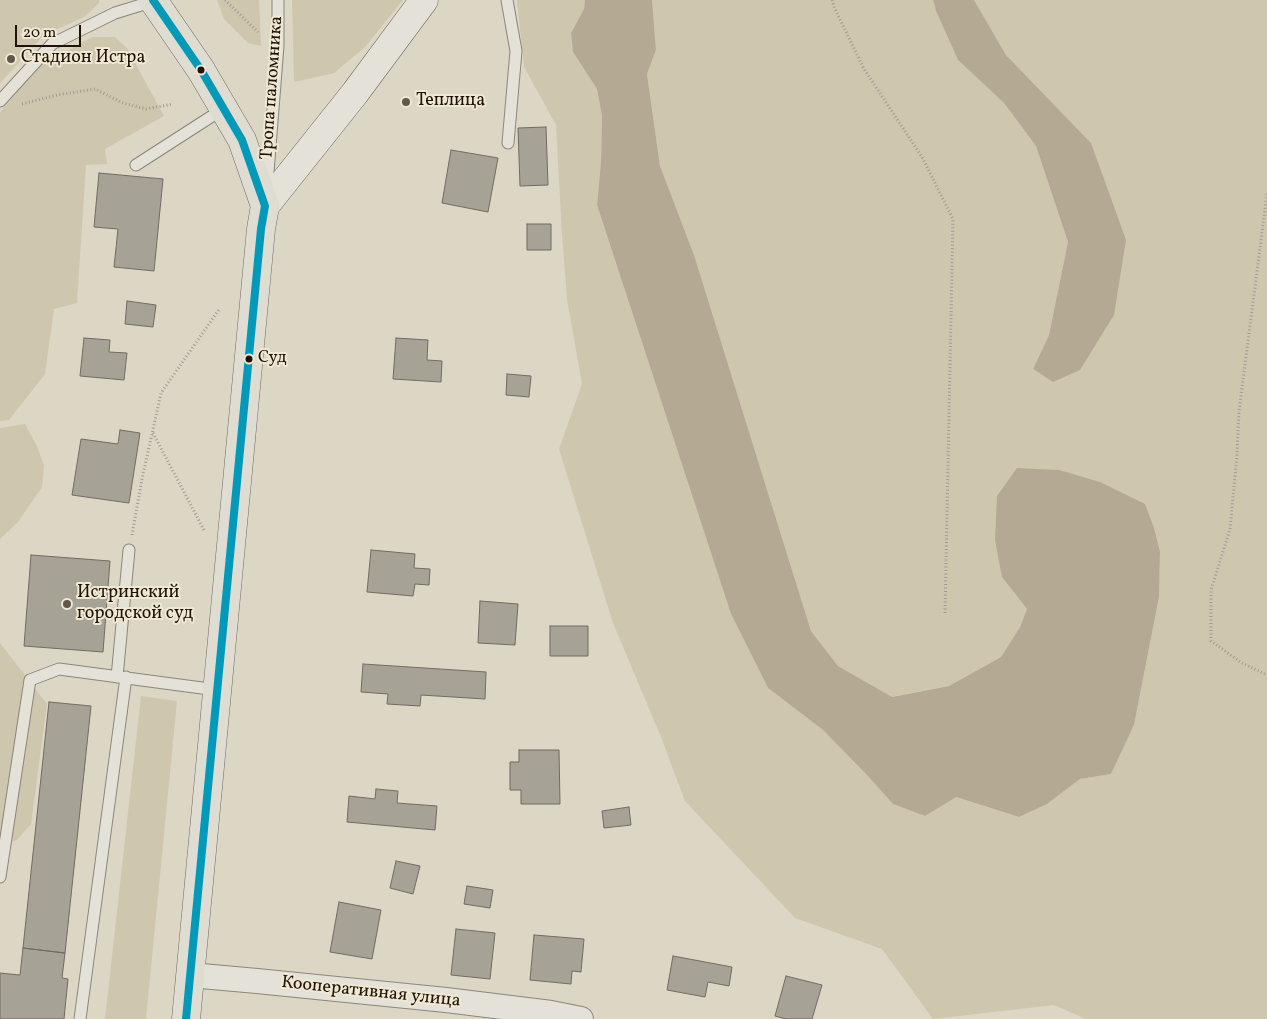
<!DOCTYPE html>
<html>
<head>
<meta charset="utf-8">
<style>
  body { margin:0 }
  #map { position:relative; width:1267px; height:1019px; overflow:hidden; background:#dcd6c4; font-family:Vollkorn,serif }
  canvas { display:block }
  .scale { position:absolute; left:15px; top:25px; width:66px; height:22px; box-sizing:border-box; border:2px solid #211209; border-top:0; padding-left:6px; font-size:15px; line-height:18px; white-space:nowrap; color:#211209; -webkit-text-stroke:4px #efe8d2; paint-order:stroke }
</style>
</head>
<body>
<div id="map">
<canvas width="1267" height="1019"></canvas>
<div class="scale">20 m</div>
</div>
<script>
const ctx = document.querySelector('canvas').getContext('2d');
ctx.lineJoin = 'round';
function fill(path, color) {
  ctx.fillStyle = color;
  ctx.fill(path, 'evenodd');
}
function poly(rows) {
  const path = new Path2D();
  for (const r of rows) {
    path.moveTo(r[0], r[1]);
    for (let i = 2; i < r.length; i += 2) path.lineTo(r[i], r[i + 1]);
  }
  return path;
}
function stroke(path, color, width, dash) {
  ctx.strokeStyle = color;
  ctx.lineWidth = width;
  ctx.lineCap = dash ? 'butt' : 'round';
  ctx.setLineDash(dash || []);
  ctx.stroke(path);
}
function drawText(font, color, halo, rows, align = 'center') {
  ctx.font = font + ' Vollkorn,serif';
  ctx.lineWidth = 4;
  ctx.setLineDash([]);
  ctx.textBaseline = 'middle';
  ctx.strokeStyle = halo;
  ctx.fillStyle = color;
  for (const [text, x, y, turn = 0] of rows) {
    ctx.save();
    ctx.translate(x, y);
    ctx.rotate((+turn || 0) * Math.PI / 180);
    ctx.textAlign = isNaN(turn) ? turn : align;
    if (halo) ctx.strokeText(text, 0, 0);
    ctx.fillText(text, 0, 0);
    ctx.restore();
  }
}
const green = poly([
  [0,0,99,0,99,3,84,17,44,35,0,83],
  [217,0,259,0,261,46,248,43,224,19],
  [292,0,403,0,365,47,334,73,294,82],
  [517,0,585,0,584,9,571,33,573,52,597,89,602,116,601,162,597,205,731,614,768,688,823,730,866,774,893,804,925,816,955,797,1019,817,1047,804,1080,779,1111,774,1134,725,1159,597,1160,552,1002,577,1027,609,1020,627,1001,657,949,686,891,697,838,666,811,631,694,255,660,166,647,74,656,50,652,0,933,0,936,11,958,60,1004,103,1036,146,1068,242,1049,335,1033,369,1053,382,1091,143,1006,55,974,0,1267,0,1267,1019,1086,1019,1054,1005,933,1019,882,949,795,918,685,801,661,737,613,623,559,449,582,384,567,299,562,234,556,125,524,67],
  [92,37,115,37,127,48,164,116,105,149,107,164,86,165,77,303,54,309,45,374,9,420,0,421,0,112,36,68],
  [25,424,36,444,44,465,42,487,18,522,0,539,0,428],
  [0,643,47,704,31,824,17,840,0,846],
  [141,696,177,701,146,1019,105,1019]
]);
const water = poly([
  [585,0,652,0,656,50,647,74,660,166,694,255,811,631,838,666,892,697,949,686,1001,657,1020,627,1027,609,1002,577,995,540,997,496,1017,468,1059,470,1100,482,1145,504,1154,528,1160,552,1159,597,1134,725,1111,774,1080,779,1047,804,1019,817,956,797,925,816,893,804,866,774,823,730,768,688,731,614,597,205,601,162,602,116,597,89,573,52,571,33,584,9],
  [933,0,974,0,1006,55,1091,143,1126,240,1114,315,1080,370,1053,382,1033,369,1049,335,1068,242,1036,146,1004,103,958,60,936,11]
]);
const building = poly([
  [546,127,548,185,520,186,518,128,546,127],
  [451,150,498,158,488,212,442,203,451,150],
  [99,173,163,179,154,271,114,267,118,229,94,227,99,173],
  [527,224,551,224,551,250,527,250,527,224],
  [127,301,156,305,153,327,125,324,127,301],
  [84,338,110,340,109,352,127,353,124,380,80,376,84,338],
  [396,338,428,340,427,360,442,361,441,382,393,379,396,338],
  [507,374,531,376,529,397,506,395,507,374],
  [120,430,140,433,129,503,72,495,81,439,118,444,120,430],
  [371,550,415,554,414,568,430,569,429,585,415,584,413,596,367,592,371,550],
  [31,555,110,561,103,652,24,646,31,555],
  [480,601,518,604,515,645,478,643,480,601],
  [550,626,588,626,588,656,550,656,550,626],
  [363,664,486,672,485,699,421,695,420,706,387,704,388,694,361,692,363,664],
  [49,702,91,706,65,953,23,948,49,702],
  [519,750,559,750,560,804,521,804,521,790,510,790,510,762,519,762,519,750],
  [376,789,398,791,397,803,437,806,435,830,347,822,349,796,375,799,376,789],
  [629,807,631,825,604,828,602,811,629,807],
  [396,861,420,866,413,894,390,888,396,861],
  [467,886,493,890,490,908,464,904,467,886],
  [339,902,381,910,372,959,330,952,339,902],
  [456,929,495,933,490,979,451,975,456,929],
  [534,935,584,939,581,972,572,971,571,984,530,980,534,935],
  [23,948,65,953,62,978,68,979,64,1019,0,1019,0,973,20,975,23,948],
  [673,956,732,967,729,986,708,982,705,997,667,990,673,956],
  [786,976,822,985,812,1019,786,1019,775,1016,786,976]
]);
const path = poly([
  [225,0,258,32],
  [832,0,835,9,864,69,922,157,953,219,945,614],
  [22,104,57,95,95,89,123,103,146,109,173,104],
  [1267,194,1239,411,1237,455,1230,529,1211,590,1211,641,1242,663,1267,675],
  [153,433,205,532],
  [132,535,142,479,161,393,220,308]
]);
const lane = poly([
  [507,0,516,51,508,143],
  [0,101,52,44,115,13,154,1],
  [136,165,223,109],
  [267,185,278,46,278,0],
  [117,677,129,550],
  [0,877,30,680,59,669,217,690],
  [80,1019,126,677]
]);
const street = poly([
  [190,975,257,981,446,1000,551,1013,581,1019]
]);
const secondary = poly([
  [265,206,355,93,424,0]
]);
const primary = poly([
  [153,0,201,70,242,140,265,206,261,229,186,1019]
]);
const bus1 = poly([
  [153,0,201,70,242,140,265,206,261,229,186,1019]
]);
const markers = [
  [11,59,5,"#62574a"],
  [201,70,4.5,"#211209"],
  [406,102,5,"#62574a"],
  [249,359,4.5,"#211209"],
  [67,604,5,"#62574a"]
];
const busNames = [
  ["Суд",258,359]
];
const poiNames = [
  ["Стадион Истра",21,59],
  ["Теплица",416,102],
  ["Истринский",77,594],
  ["городской суд",77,615]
];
const streetNames = [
  ["Тропа паломника",273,88,-86],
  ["Кооперативная улица",371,993,6]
];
fill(green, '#cfc6ae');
fill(water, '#b4aa93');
fill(building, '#a7a296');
stroke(building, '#716b62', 1);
stroke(lane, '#8b867a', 13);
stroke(street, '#8b867a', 26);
stroke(secondary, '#716b62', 29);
stroke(primary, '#716b62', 29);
stroke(path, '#9f9a94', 3, [1, 2.5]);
stroke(lane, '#e4e1d8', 11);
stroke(street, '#e4e1d8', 24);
stroke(secondary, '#e4e1d8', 28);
stroke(primary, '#dfdcd1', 28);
stroke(bus1, '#039aba', 8);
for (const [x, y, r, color] of markers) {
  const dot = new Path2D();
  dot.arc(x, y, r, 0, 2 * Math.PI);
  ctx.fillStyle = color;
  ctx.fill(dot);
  stroke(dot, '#efe8d2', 2);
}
drawText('17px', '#211209', '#efe8d2', busNames, 'left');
drawText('18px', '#211209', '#efe8d2', poiNames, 'left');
drawText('18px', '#211209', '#efe8d2', streetNames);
</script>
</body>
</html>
